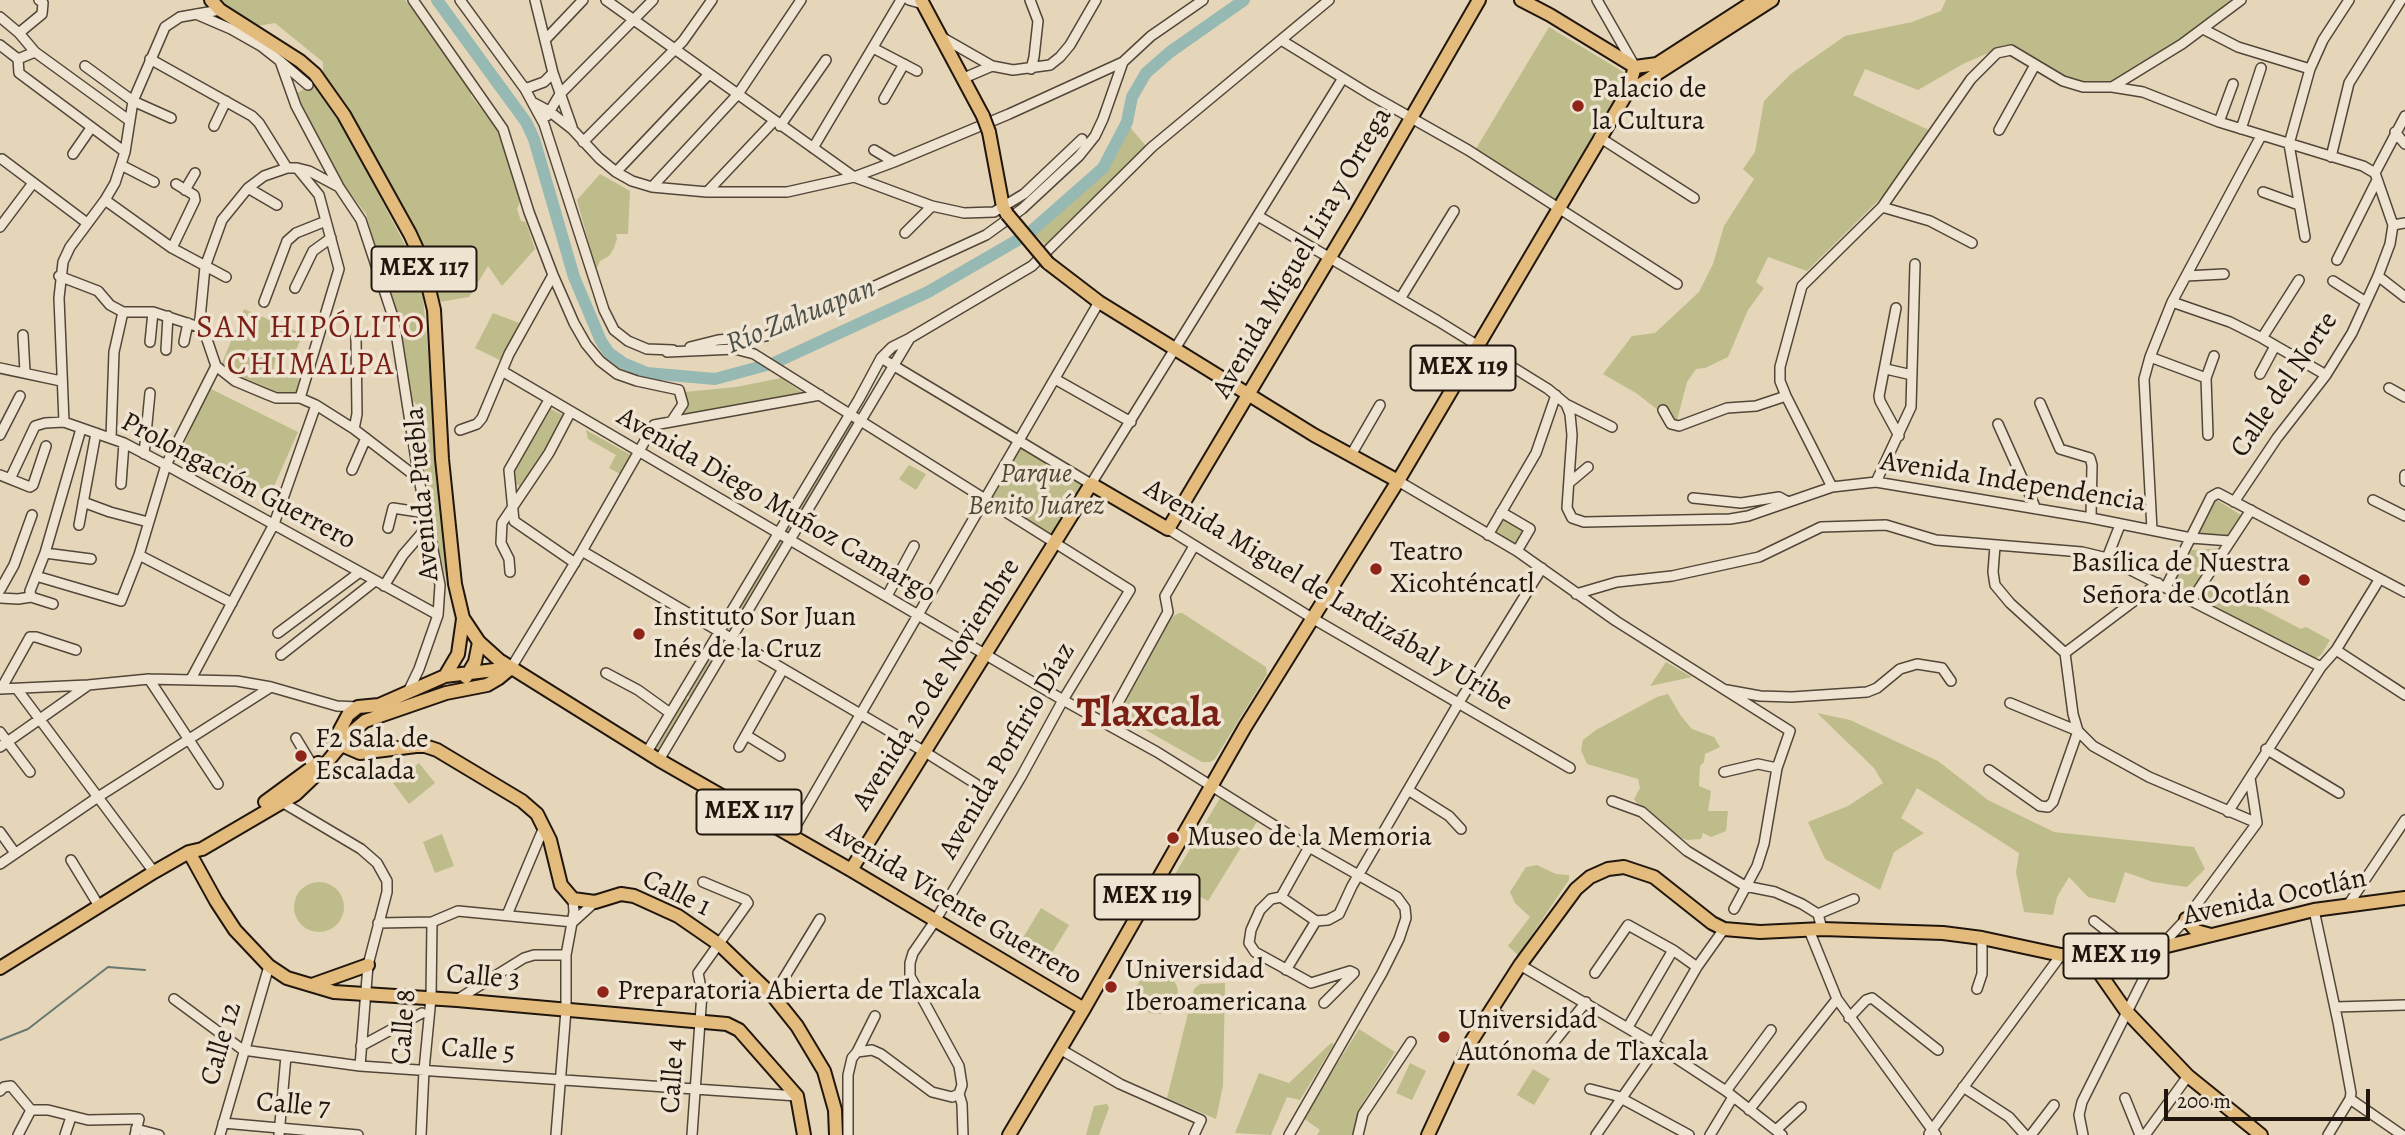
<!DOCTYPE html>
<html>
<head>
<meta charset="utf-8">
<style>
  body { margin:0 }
  #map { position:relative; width:2405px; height:1135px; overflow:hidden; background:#e6d6b9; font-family:Alegreya,serif }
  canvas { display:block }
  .scale { position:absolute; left:2164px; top:1089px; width:206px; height:32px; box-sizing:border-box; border:4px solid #21160e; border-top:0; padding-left:9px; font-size:21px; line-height:24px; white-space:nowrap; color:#21160e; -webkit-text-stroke:5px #efe4d2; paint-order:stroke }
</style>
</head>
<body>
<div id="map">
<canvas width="2405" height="1135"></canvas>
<div class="scale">200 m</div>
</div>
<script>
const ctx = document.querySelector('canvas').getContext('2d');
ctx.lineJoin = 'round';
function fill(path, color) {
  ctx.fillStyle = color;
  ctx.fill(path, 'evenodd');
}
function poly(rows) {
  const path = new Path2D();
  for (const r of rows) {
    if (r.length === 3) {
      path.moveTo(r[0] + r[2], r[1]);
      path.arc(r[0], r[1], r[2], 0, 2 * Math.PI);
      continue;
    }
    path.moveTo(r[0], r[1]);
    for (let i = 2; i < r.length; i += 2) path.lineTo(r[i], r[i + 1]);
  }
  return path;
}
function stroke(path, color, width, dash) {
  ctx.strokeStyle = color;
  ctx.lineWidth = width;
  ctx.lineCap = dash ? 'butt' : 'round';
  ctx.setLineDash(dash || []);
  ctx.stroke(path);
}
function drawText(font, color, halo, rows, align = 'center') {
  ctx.font = font + ' Alegreya,serif';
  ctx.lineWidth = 7;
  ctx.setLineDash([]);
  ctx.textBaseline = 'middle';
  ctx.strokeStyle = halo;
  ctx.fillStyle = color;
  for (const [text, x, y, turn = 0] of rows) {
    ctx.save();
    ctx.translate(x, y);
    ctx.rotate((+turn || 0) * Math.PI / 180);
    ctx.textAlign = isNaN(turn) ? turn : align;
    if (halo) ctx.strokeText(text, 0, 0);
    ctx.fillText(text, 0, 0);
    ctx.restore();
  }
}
const green = poly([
  [217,0,405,0,472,90,471,96,490,120,499,123,520,202,517,209,521,221,526,222,535,249,502,286,488,266,469,297,439,302,421,243,348,114,323,76,323,62,275,23,251,27],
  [1946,0,2231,0,2198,30,2110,84,2067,80,2018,49,2002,47,1963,64,1918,90,1865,69,1853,95,1931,131,1891,188,1807,271,1768,257,1756,282,1764,288,1748,310,1728,357,1705,368,1696,369,1687,382,1676,424,1636,393,1603,374,1632,336,1655,333,1699,292,1713,264,1724,226,1754,179,1743,169,1755,152,1764,101,1792,73,1845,36,1912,22,1941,11],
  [1549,27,1630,76,1556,200,1474,152],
  [295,70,314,86,346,132,412,258,423,297,449,588,430,521,415,429,421,425,418,405,409,399,397,319,366,214,323,157,301,118,307,114,296,94,305,88],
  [1129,126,1146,146,1049,248,1034,234,1083,193,1111,160],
  [600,174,630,191,628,234,616,234,617,239,614,248,609,256,600,261,596,270,577,200],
  [244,309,303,334,293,357,277,353,273,370,299,379,296,392,280,396,241,380,220,368],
  [493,313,522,324,502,361,475,348],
  [781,378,806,395,683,418,687,404,685,392,736,387],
  [209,388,298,432,271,493,182,449],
  [551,409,565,416,522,488,515,483,513,474],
  [848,419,857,423,788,533,783,529],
  [586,430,631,455,620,474,609,468,616,455,588,439],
  [1021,447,1083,484,1052,536,990,499],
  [909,465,926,474,916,490,899,479],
  [2215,499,2241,515,2225,538,2195,535],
  [1501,512,1530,529,1517,551,1488,535,1490,522,1495,524],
  [777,539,782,542,732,635,722,629],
  [2223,548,2187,596,2167,587,2192,550],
  [2212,583,2301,629,2306,627,2330,640,2321,655,2313,660,2199,602],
  [1179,613,1182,613,1266,667,1267,674,1215,759,1210,762,1202,762,1128,720,1123,712,1123,707,1172,617],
  [718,638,727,642,692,698,684,694],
  [1666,662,1692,677,1650,686],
  [1668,694,1681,716,1692,729,1714,737,1720,747,1705,754,1704,762,1700,766,1699,786,1711,791,1708,811,1728,811,1726,831,1711,837,1703,833,1701,839,1687,840,1676,836,1639,807,1634,799,1640,788,1638,779,1587,764,1581,750,1583,740,1596,730,1657,697],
  [682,697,690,701,659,752,652,748],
  [1817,713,1850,720,1938,761,1988,800,2054,832,2194,847,2205,869,2187,887,2153,882,2125,872,2115,903,2088,897,2069,877,2057,897,2053,915,2024,912,2016,872,2019,853,1917,788,1901,818,1924,833,1894,852,1880,890,1825,859,1808,822,1848,806,1883,783,1874,768],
  [419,763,435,783,409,804,393,783],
  [1220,798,1258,820,1208,901,1171,881],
  [442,834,454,866,435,873,423,842],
  [1537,865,1556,874,1569,875,1569,880,1518,955,1508,946,1530,917,1515,903,1510,892,1526,867],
  [319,907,25],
  [1041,908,1069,925,1049,958,1021,941],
  [1157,993,21],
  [1225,983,1223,1086,1216,1119,1167,1098,1194,989,1200,984],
  [1359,1029,1395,1052,1362,1104,1357,1116,1353,1135,1317,1135,1320,1130,1303,1118],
  [1331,1043,1334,1044,1300,1100,1287,1097,1271,1135,1235,1133,1259,1073,1289,1083],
  [1410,1063,1426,1071,1412,1100,1396,1093],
  [1533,1069,1550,1079,1534,1105,1517,1095],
  [1107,1104,1109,1108,1099,1135,1086,1135,1094,1106]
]);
const stream = poly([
  [0,1040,28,1029,108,967,145,970]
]);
const river = poly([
  [437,0,526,122,534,139,574,277,601,341,609,353,623,363,647,373,715,379,774,363,928,292,1028,234,1103,168,1127,122,1132,97,1146,73,1170,52,1244,0]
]);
const minor = poly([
  [413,0,503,129,529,212,553,275,574,323,586,344,600,361,617,374,637,381,679,390,683,404,671,422],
  [460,0,525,89,544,124,604,310,614,330,628,341,647,349,673,350],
  [535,0,553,73,572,127],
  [606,0,854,177,932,206,964,213,994,212,1024,194,1082,139],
  [909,0,923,4],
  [1030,0,1038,21,1034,57,1031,69],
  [1597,0,1634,65],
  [196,14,231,29,261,46,280,61,296,106,338,185],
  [0,17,19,33,35,52,130,121],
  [2203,29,2238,47,2310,69],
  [19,33,42,14,43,3,39,0],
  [943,38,992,66,1013,70,1050,65,1060,57,1070,45,1096,0],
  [545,40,583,0],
  [1281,40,1369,94,1468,150,1677,284],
  [0,45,18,59,35,52],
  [873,48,917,71],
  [18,59,19,73,125,152],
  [150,59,252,116,259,123,287,168],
  [280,61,308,85],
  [85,66,133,101,171,118],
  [964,78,992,66],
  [2112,87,2182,44,2241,0],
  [525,89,544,82,553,73],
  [884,99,904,64],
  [534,103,549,111,572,129,599,158,616,172,632,181,652,187,707,192,787,192,854,177,894,162,1009,114,1123,62],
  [547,116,560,94,653,0],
  [2219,122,2233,84],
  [214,126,226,101],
  [780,126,826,60],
  [2241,129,2261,68],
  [1999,130,2035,65],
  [2395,132,2405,144],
  [1599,137,1694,198],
  [583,142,683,41,712,0],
  [813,148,901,0],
  [874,150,894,162],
  [73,154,91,128],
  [2331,157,2349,83,2401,0],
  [2,159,87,223],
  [121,165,154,182],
  [297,168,319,195,339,269,300,398],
  [616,172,709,74],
  [2375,173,2405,116],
  [652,187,738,94,801,0],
  [248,188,277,205],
  [185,190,195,173],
  [707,192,774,121],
  [2263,192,2299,205],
  [105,200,172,248,226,277],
  [1882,207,1930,221,1972,243],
  [1258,216,1438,321,1548,389,1566,404,1612,427],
  [2393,225,2405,223],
  [0,227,33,183],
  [905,233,932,206],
  [2305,237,2289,144,2310,69,2323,40,2349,0],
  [172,248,195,200,194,195,176,184],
  [2337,260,2377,180],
  [59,276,98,291,110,305,123,312,153,312,202,328],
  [2186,276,2224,274],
  [2378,276,2405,297],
  [2333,281,2366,302],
  [295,288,313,251,331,238],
  [1400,299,1454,211],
  [264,302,287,241,296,233,326,221],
  [2172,302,2230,322,2262,338,2326,375],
  [1896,308,1879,396,1880,401,1899,436],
  [23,335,25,372],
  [2262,338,2299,280],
  [150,342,153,312],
  [184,342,188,323],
  [690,347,718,340,766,336,986,235,1022,209,1079,156,1095,136,1103,119,1123,62,1151,36,1203,0],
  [166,350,168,316],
  [667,352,735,349,754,354,1130,590,1063,700,1021,777,935,921,913,953,910,963,910,976,959,1066,962,1085,959,1094,952,1097,932,1092,881,1054,872,1050,857,1052,852,1058,848,1075,848,1135],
  [2150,357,2206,378],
  [881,358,1091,484,1343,78],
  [0,368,61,381],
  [1886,369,1912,375],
  [502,371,1063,700,1157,752,1309,847,1397,897,1405,908,1406,918,1399,939,1382,973,1289,1135],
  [2260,374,2275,346],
  [1055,379,1131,422],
  [2389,388,2405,397],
  [549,400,509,470,514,521,575,563],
  [2040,403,2060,449,2090,458,2092,465,2091,518],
  [1566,404,1570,414,1572,435,1567,508,1572,518,1584,522,1730,519,1748,516,1832,487,1876,482,2091,518,2191,538,2230,541],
  [1663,410,1671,424,1679,426,1727,408,1756,406,1786,396],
  [64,422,59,298,63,262,70,247,105,200,115,183,125,152,133,101,165,27,180,17,220,10],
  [1998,424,2036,509],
  [354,429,357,414,356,338],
  [460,430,477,424,482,418,509,354,553,275],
  [0,435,20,396],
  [2208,435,2206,378,2214,356],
  [111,438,114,352,123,312],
  [144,454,150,393],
  [1351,455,1380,405],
  [352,470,366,438],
  [0,475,30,487,33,485,46,446],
  [2405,475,2405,481],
  [10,479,35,426,45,423,64,422,124,443,166,465,438,615],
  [1398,481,1517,551,1616,621,1790,731,1777,768,1764,844,1757,866,1734,909],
  [1876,482,1911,407,1915,264],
  [1569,483,1588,467],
  [121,484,124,443],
  [1832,487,1786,396,1780,381,1780,367,1802,286,1882,207,1971,79,1997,53,2011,50,2063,81,2083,87,2112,87,2143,92,2219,122,2363,166,2375,173],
  [1693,498,1741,503,1779,497,1788,502],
  [2373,500,2405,516],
  [83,502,110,512,148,522],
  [2234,502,2277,438,2326,375,2352,333,2378,276,2390,244,2393,225,2375,173],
  [1501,512,1530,529,1517,551],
  [79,525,96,433],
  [388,528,393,508,425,513],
  [1168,529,1312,618,1570,768],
  [2152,530,2144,379,2150,357,2172,302,2261,136],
  [1488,535,1536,453,1556,395],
  [1995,546,1993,572,1995,585,2010,603,2065,653,2073,714,2078,731,2093,746,2149,777,2257,823],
  [582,551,925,752,976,784],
  [45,553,91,559],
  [139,555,232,603],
  [2107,558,2120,525],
  [510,572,509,559,501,543,502,523,549,453,570,413],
  [36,576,121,601,139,555,166,465,216,366],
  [384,586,403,555,428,526],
  [2166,587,2211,497,2218,493,2405,592],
  [0,590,14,565,32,515],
  [1576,594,1617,582,1672,576,1759,557,1821,527,1886,525,1936,540,2082,552,2107,558,2321,667],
  [887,596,914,546],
  [0,598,18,599,31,597],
  [2191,601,2251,510],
  [53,604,31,597,30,591,45,553,81,429],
  [278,633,360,572],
  [2336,650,2405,695],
  [2065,653,2158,583],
  [281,655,375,581],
  [511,668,582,551,654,425,820,395],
  [606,673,638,690,670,713],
  [149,679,218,784],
  [191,679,274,524,316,405],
  [0,689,88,685,149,679,237,681,271,687,337,706,358,707],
  [1,689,30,637,36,637,76,650],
  [17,689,154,872],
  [1727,690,1760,696,1792,697,1867,692,1877,688,1900,669,1917,664,1942,668,1951,681],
  [408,692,419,669,438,615,440,585,419,479,394,320,361,220,339,187,309,171,297,168,287,168,264,176,248,188,222,220,205,267,200,319,216,366,235,381,266,394,276,398,300,398,316,405,354,429,419,479],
  [1107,723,1168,612,1165,596,1194,546],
  [0,732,30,772],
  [746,735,780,756],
  [296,738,314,768],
  [0,747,87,686],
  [739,747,783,669],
  [2266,749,2339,793],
  [647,752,859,399,881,358,892,347,910,338,1032,266,1152,147,1329,0],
  [659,760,910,338],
  [1989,770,2040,806,2048,807,2053,802,2078,731,2010,703],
  [1724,772,1758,764,1777,768],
  [1408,790,1449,816,1461,829],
  [280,801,361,849,377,863,387,881,387,892,368,965,360,1066],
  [1612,801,1642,812,1687,851,1745,886,1775,892,1802,904,1818,914,1822,929],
  [2228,812,2321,667,2336,650,2379,580],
  [0,832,15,853],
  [790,836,1099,302],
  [71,860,99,906],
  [0,864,98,797,271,687],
  [1281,897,1271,899,1260,910,1251,930,1249,943,1255,952,1311,983,1350,971,1354,973],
  [1281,897,1309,847],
  [1281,897,1316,921],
  [2348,905,2405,820],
  [2314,910,2338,1022,2351,1093,2350,1099,2328,1135],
  [1818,914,1854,899],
  [507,915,544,827],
  [2094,921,2135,953],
  [378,923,432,922,458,911,573,922,595,902],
  [1809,930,1837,999,1936,1135],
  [1520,965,1653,1043,1726,1091,1782,1135],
  [1286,970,1316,921,1328,920,1339,914,1352,886,1458,704,1542,568],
  [1595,973,1628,925,1673,950,1697,967],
  [1977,989,1982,974,1982,938],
  [773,996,820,919],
  [174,999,243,1050,360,1066,797,1096],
  [458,999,524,958,534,955,566,955],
  [1324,1003,1354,973],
  [2335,1007,2405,1005],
  [1490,1010,1508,1020],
  [1849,1018,1866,1000,1872,998,1938,1050],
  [1628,1027,1673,950],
  [1653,1043,1697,967,1724,929],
  [361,1046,422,1013],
  [1060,1049,1120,1084,1201,1120,1194,1135],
  [1547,1051,1586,1002],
  [857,1052,875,1016],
  [1963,1087,2009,1117,2025,1135],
  [1590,1089,1617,1096,1689,1135],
  [0,1091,4,1087,11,1086,31,1110,18,1135],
  [1726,1091,1771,1030],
  [959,1094,962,1104,963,1135],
  [2125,1098,2140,1135],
  [2350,1099,2402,1135],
  [31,1110,48,1110,88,1120,139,1119,135,1135],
  [1749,1110,1837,999],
  [223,1123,358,1135],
  [136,1129,159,1135],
  [1776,1130,1801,1107],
  [1929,1134,2061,955],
  [65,1135,71,1117],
  [220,1135,269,966],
  [279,1135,286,1056],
  [421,1135,424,1070,431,998,432,922],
  [556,1135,566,1010,566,955,574,912,573,899],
  [692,1135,702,993,698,973,748,903,746,900,703,882],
  [1358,1135,1363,1114,1411,1042],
  [1596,1135,1658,1046],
  [1710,1135,1733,1097],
  [2031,1135,2054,1105],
  [2083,1135,2079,1115,2082,1102,2159,948,2186,919,2257,823,2250,778],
  [2145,1135,2188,1076]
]);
const major = poly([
  [211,0,220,10,300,61,315,74,344,115,410,234,422,260,434,310,442,459,455,584,463,618,479,642,499,660,659,760,851,870,1084,1009],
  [921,0,983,116],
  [1521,0,1550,15,1635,67],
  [1635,67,1657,64,1756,0],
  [1627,93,1772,0],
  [989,132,1003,207,1007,214],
  [1048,263,1099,302,1314,435,1398,481],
  [445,676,458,654,463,619],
  [466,677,475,662,479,642],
  [337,738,346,747,360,753,416,746,425,746,437,750,522,801,537,814,550,840,561,885,573,899,595,902,621,894,634,896,678,916,720,945,773,996,797,1026,824,1071,835,1110,836,1135],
  [333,743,348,715,358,707,379,705,445,676,511,668],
  [265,802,318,763],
  [189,852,216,901,235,930,269,966,287,978,334,992,457,1000,727,1024,739,1030,797,1096,804,1135],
  [851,870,1091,484,1168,529,1357,212,1479,0],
  [2186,919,2196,931,2211,935],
  [2089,958,2126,1011,2188,1076,2261,1135],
  [0,968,154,872,189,852,202,849,296,794,318,773,352,732,365,721,446,693,487,685,499,678,511,668],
  [312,985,368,965],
  [1009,1135,1084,1009,1245,727,1398,481,1627,93,1635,67],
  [1428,1135,1472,1040,1520,965,1576,889,1590,877,1608,869,1624,867,1654,877,1712,923,1724,929,1760,932,1822,929,1943,933,1982,938,2061,955,2089,958,2113,956,2159,948,2314,910,2405,898]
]);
const majorBridge = poly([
  [983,116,989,132],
  [1007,214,1048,263]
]);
const markers = [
  [1578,106,7,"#8f2418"],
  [1376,569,7,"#8f2418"],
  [2304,580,7,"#8f2418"],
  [639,634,7,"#8f2418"],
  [301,756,7,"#8f2418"],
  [1173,838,7,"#8f2418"],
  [1111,987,7,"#8f2418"],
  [603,992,7,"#8f2418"],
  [1444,1037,7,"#8f2418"]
];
const shields = [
  [424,269,105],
  [1463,368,105],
  [749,812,105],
  [1147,897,105],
  [2116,956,105]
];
const shieldNames = [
  ["MEX 117",424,269],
  ["MEX 119",1463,368],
  ["MEX 117",749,812],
  ["MEX 119",1147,897],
  ["MEX 119",2116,956]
];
const poiNames = [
  ["Palacio de",1592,90],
  ["la Cultura",1592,122],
  ["Teatro",1390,553],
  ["Xicohténcatl",1390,585],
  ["Basílica de Nuestra",2290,564,"right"],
  ["Señora de Ocotlán",2290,596,"right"],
  ["Instituto Sor Juan",653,618],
  ["Inés de la Cruz",653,650],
  ["F2 Sala de",315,740],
  ["Escalada",315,772],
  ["Museo de la Memoria",1187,838],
  ["Universidad",1125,971],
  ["Iberoamericana",1125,1003],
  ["Preparatoria Abierta de Tlaxcala",617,992],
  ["Universidad",1458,1021],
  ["Autónoma de Tlaxcala",1458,1053]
];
const streetNames = [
  ["Avenida Miguel Lira y Ortega",1303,253,-60],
  ["Calle del Norte",2285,385,-56],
  ["Prolongación Guerrero",238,482,28],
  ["Avenida Independencia",2013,483,9],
  ["Avenida Puebla",423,494,-95],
  ["Avenida Diego Muñoz Camargo",776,506,30],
  ["Avenida Miguel de Lardizábal y Uribe",1328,596,31],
  ["Avenida 20 de Noviembre",937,685,-58],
  ["Avenida Porfirio Díaz",1008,751,-60],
  ["Calle 1",676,894,26],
  ["Avenida Ocotlán",2275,898,-12],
  ["Avenida Vicente Guerrero",954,904,31],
  ["Calle 3",483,978,5],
  ["Calle 8",405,1027,-86],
  ["Calle 12",222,1044,-74],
  ["Calle 5",478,1051,4],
  ["Calle 4",674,1076,-86],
  ["Calle 7",293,1106,5]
];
const parkNames = [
  ["Parque",1036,475],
  ["Benito Juárez",1036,507]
];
const waterNames = [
  ["Río Zahuapan",801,317,-22]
];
const quarterNames = [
  ["SAN HIPÓLITO",311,329],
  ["CHIMALPA",311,366]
];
const townNames = [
  ["Tlaxcala",1149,716]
];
fill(green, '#bdbc8a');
stroke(stream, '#677871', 2);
stroke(river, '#96b9b3', 12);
stroke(minor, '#524639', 12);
stroke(major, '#21160e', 16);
stroke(minor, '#efe4d2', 9);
stroke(major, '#e3bb7c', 12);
stroke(majorBridge, '#21160e', 16, []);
stroke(majorBridge, '#e3bb7c', 12);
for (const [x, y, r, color] of markers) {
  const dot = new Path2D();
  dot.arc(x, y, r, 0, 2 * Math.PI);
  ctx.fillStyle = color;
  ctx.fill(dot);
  stroke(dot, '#efe4d2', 2.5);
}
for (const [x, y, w] of shields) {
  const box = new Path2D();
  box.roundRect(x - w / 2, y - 22.5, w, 45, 5);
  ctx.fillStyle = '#efe4d2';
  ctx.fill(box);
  stroke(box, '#21160e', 2);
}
drawText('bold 26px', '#21160e', null, shieldNames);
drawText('28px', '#21160e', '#efe4d2', poiNames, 'left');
drawText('28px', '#21160e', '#efe4d2', streetNames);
drawText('italic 28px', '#504833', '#efe4d2', parkNames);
drawText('italic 30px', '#4a4f48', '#efe4d2', waterNames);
ctx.letterSpacing = '2px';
drawText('32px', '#7a1f14', '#efe4d2', quarterNames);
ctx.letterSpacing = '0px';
drawText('bold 42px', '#7a1f14', '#efe4d2', townNames);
</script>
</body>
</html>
